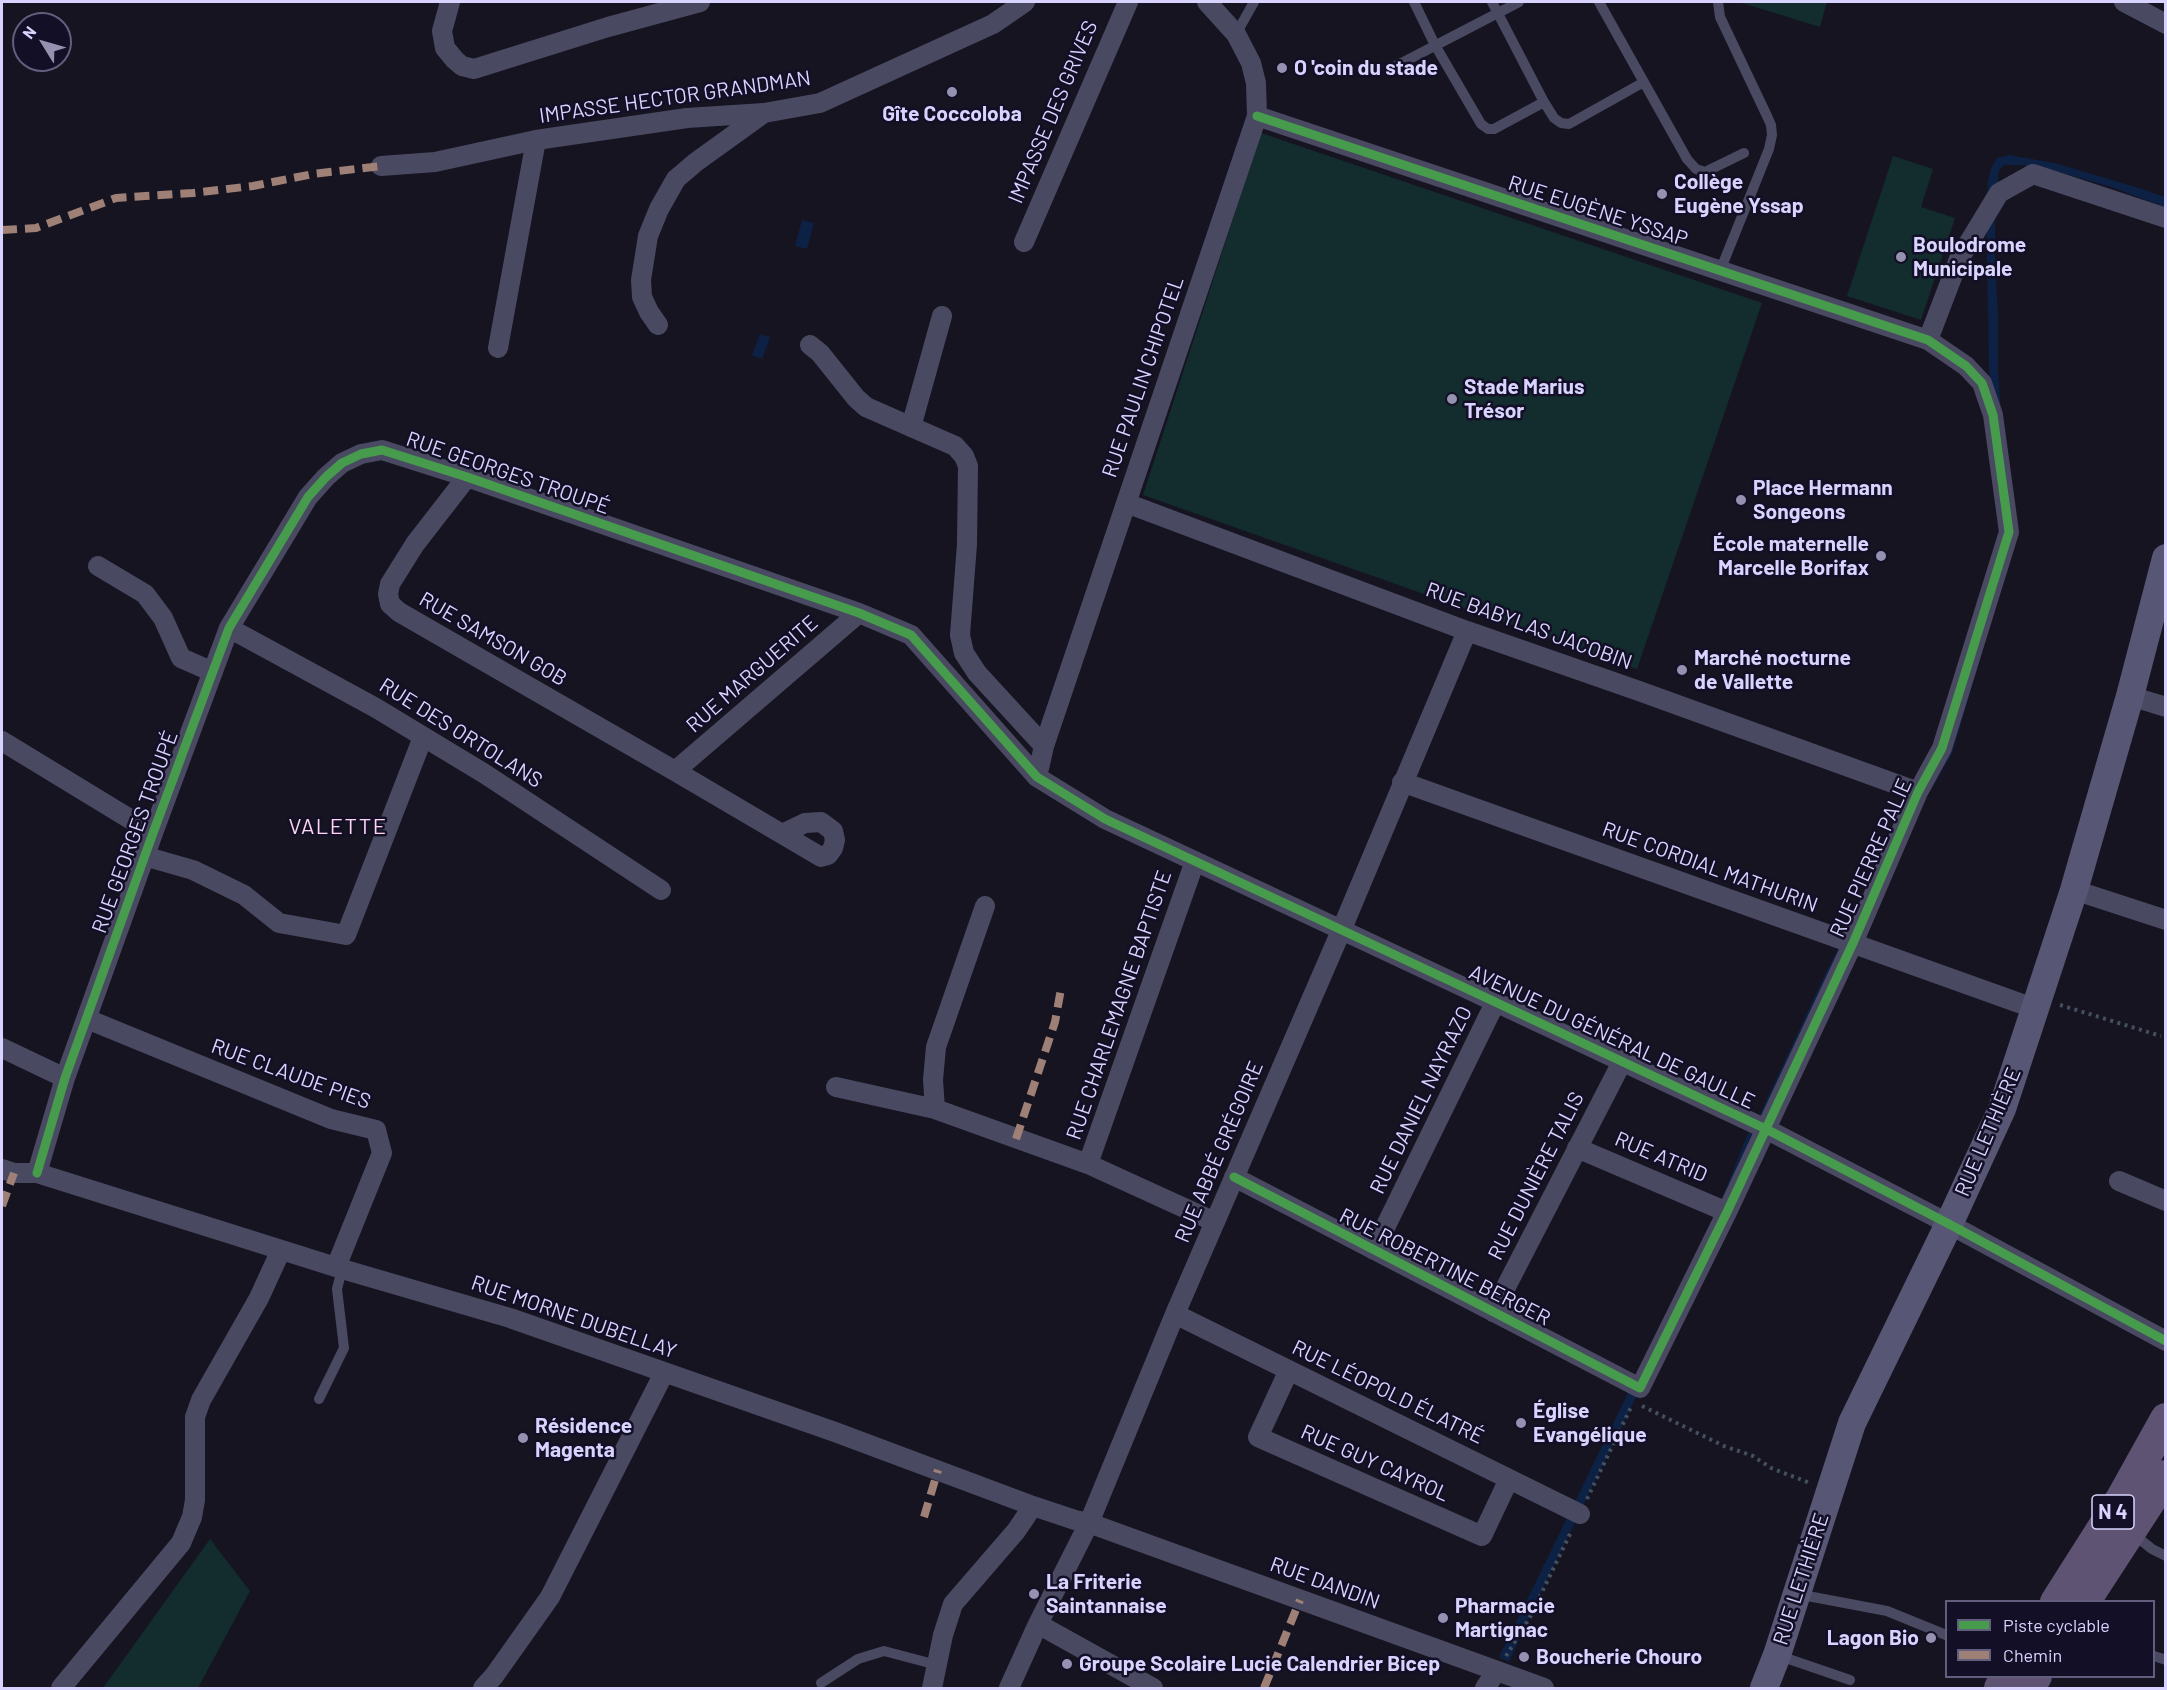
<!DOCTYPE html>
<html>
<head>
<meta charset="utf-8">
<style>
  body { margin:0 }
  #map { position:relative; width:2167px; height:1690px; overflow:hidden; background:#161421; font-family:Barlow,sans-serif }
  canvas { display:block }
  .frame { position:absolute; inset:0; border:3px solid #d9d4ff; pointer-events:none }
  .legend { position:absolute; left:1945px; top:1600px; width:210px; height:78px; box-sizing:border-box; background:#130f26; border:2px solid #625e7d; margin:0; padding:8px 10px; list-style:none; font-size:18px; color:#d9d4ff }
  .legend li { display:flex; align-items:center; gap:12px; height:30px }
  .legend b { width:30px; border:2px solid #625e7d }
  .north { position:absolute; left:12px; top:12px; width:60px; height:60px; box-sizing:border-box; background:#130f26; border:2px solid #625e7d; border-radius:50%; rotate:307deg; font-size:16px; font-weight:700; line-height:24px; text-align:center; color:#d9d4ff }
  .north::after { content:''; display:block; margin:auto; width:21px; height:27px; background:#9591b1; clip-path:polygon(50% 0,100% 100%,50% 72%,0 100%) }
</style>
</head>
<body>
<div id="map">
<canvas width="2167" height="1690"></canvas>
<div class="frame"></div>
<ul class="legend">
<li><b style="height:8px;background:#469c4c"></b>Piste cyclable</li>
<li><b style="height:8px;background:#9e8076"></b>Chemin</li>
</ul>
<div class="north">N</div>
</div>
<script>
const ctx = document.querySelector('canvas').getContext('2d');
ctx.lineJoin = 'round';
function fill(path, color) {
  ctx.fillStyle = color;
  ctx.fill(path, 'evenodd');
}
function poly(rows) {
  const path = new Path2D();
  for (const r of rows) {
    path.moveTo(r[0], r[1]);
    for (let i = 2; i < r.length; i += 2) path.lineTo(r[i], r[i + 1]);
  }
  return path;
}
function stroke(path, color, width, dash) {
  ctx.strokeStyle = color;
  ctx.lineWidth = width;
  ctx.lineCap = dash ? 'butt' : 'round';
  ctx.setLineDash(dash || []);
  ctx.stroke(path);
}
function drawText(font, color, halo, rows, align = 'center') {
  ctx.font = font + ' Barlow,sans-serif';
  ctx.lineWidth = 5;
  ctx.setLineDash([]);
  ctx.textBaseline = 'middle';
  ctx.strokeStyle = halo;
  ctx.fillStyle = color;
  for (const [text, x, y, turn = 0] of rows) {
    ctx.save();
    ctx.translate(x, y);
    ctx.rotate((+turn || 0) * Math.PI / 180);
    ctx.textAlign = isNaN(turn) ? turn : align;
    if (halo) ctx.strokeText(text, 0, 0);
    ctx.fillText(text, 0, 0);
    ctx.restore();
  }
}
const green = poly([
  [1739,2,1827,2,1820,27],
  [1261,133,1762,303,1637,669,1143,495],
  [1893,156,1933,169,1921,207,1955,218,1921,320,1847,296],
  [210,1539,250,1591,198,1688,103,1688]
]);
const water = poly([
  [2009,155,2055,163,2142,189,2165,197,2165,207,2111,187,2055,171,2022,165,2004,165,1999,170,1995,212,1995,263,1998,314,1998,372,2011,544,2002,584,1952,754,1916,815,1894,864,1831,979,1754,1143,1730,1204,1528,1619,1509,1662,1499,1657,1717,1211,1746,1138,1760,1114,1826,972,1878,875,1905,819,1944,752,1994,582,2003,542,1989,370,1986,208,1988,182,1991,168,1997,158],
  [802,220,814,223,807,249,795,246],
  [760,334,770,337,762,359,752,355]
]);
const path = poly([
  [2060,1005,2161,1036],
  [1642,1406,1724,1446,1753,1456,1771,1468,1810,1483],
  [1587,1499,1632,1405],
  [1506,1656,1529,1619,1572,1530]
]);
const lane = poly([
  [1414,2,1435,45,1481,124,1488,129,1494,129,1544,102],
  [1492,2,1544,102,1554,118,1561,123,1569,124,1644,82],
  [1599,2,1687,159,1696,169,1705,172,1744,153],
  [1718,2,1720,17,1767,116,1771,125,1772,135,1769,149,1720,271],
  [1236,34,1254,2],
  [1392,68,1519,2],
  [319,1399,344,1348,337,1289,342,1269],
  [2132,1533,2152,1549,2166,1556],
  [1797,1594,1887,1611,1946,1635],
  [1777,1655,1850,1680],
  [2154,1656,2166,1660],
  [821,1683,858,1659,884,1651,937,1665]
]);
const street = poly([
  [450,2,442,31,445,48,455,60,462,66,474,69,608,27,700,2],
  [2124,2,2166,24],
  [381,166,435,162,536,140,687,118,764,113,820,103,993,24,1025,2],
  [1024,242,1128,2],
  [658,325,649,312,642,297,641,280,648,236,659,209,676,179,696,162,764,113],
  [1928,340,1959,259,1999,193,2033,174,2166,218],
  [810,345,820,353,856,398,866,407,955,446,964,456,968,466,967,544,960,635,964,653,977,673,1044,746],
  [498,348,536,140],
  [911,427,942,316],
  [467,477,415,544,390,584,388,594,390,604,399,612,675,771,782,834,821,857,828,855,833,848,835,840,833,831,821,822,805,823,782,834],
  [1126,503,1467,631,1639,691,1918,792],
  [98,566,145,594,163,618,181,658,213,672],
  [229,628,376,708,485,774,661,890],
  [2130,696,2166,707],
  [2,741,153,833],
  [675,771,859,613],
  [1037,777,1044,746,1257,116,1256,83,1251,63,1236,34,1207,2],
  [1402,782,2036,1009],
  [144,856,193,870,244,895,279,923,346,935,423,737],
  [2074,890,2166,920],
  [87,1019,331,1119,376,1130,382,1153,336,1267],
  [2,1048,65,1078],
  [836,1087,935,1109,1088,1164,1215,1222],
  [935,1109,933,1080,936,1047,985,906],
  [1577,1148,1727,1212],
  [1088,1164,1195,861],
  [2,1169,14,1173,37,1173,342,1269,510,1318,835,1432,1033,1506,1075,1520,1089,1523,1544,1688],
  [37,1173,65,1078,153,833,229,628,308,497,326,477,342,463,361,454,382,450,467,477,859,613,911,635,1037,777,1105,819,1766,1129,1949,1224,2166,1341],
  [1234,1177,1640,1388,1727,1212,1853,943,1918,792,1942,748,2009,532,1993,415,1982,383,1966,366,1928,340,1257,116],
  [2119,1181,2166,1201],
  [1374,1250,1495,1003],
  [1493,1312,1622,1062],
  [1175,1314,1580,1514],
  [1289,1370,1258,1437,1482,1536,1509,1479],
  [1038,1624,1153,1688],
  [61,1688,181,1543,192,1517,195,1500,195,1417,201,1400,259,1298,281,1250],
  [483,1688,494,1676,550,1597,664,1373],
  [932,1688,943,1635,953,1604,1016,1531,1033,1506],
  [1009,1688,1038,1624,1089,1523,1175,1314,1341,931,1467,631],
  [1485,1688,1496,1672]
]);
const secondary = poly([
  [1764,1688,1777,1655,1852,1423,1949,1224,2002,1109,2074,890,2130,696,2166,558]
]);
const primary = poly([
  [2056,1602,2122,1498,2166,1419],
  [2084,1602,2166,1476],
  [2000,1688,2008,1676],
  [2028,1688,2036,1676]
]);
const quiet = poly([
  [2,230,36,228,116,198,193,193,253,186,313,174,381,166],
  [1016,1139,1055,1022,1061,989],
  [2,1206,14,1173],
  [924,1517,938,1470],
  [1264,1688,1300,1600]
]);
const cycleway = poly([
  [37,1173,65,1078,153,833,229,628,308,497,326,477,342,463,361,454,382,450,467,477,859,613,911,635,1037,777,1105,819,1766,1129,1949,1224,2166,1341],
  [1234,1177,1640,1388,1727,1212,1853,943,1918,792,1942,748,2009,532,1993,415,1982,383,1966,366,1928,340,1257,116]
]);
const markers = [
  [1282,68,6,"#9591b1"],
  [952,92,6,"#9591b1"],
  [1662,194,6,"#9591b1"],
  [1901,257,6,"#9591b1"],
  [1452,399,6,"#9591b1"],
  [1741,500,6,"#9591b1"],
  [1881,556,6,"#9591b1"],
  [1682,670,6,"#9591b1"],
  [1521,1423,6,"#9591b1"],
  [523,1438,6,"#9591b1"],
  [1034,1594,6,"#9591b1"],
  [1443,1618,6,"#9591b1"],
  [1931,1638,6,"#9591b1"],
  [1524,1657,6,"#9591b1"],
  [1067,1664,6,"#9591b1"]
];
const shields = [
  [2113,1512,42]
];
const shieldNames = [
  ["N 4",2113,1512]
];
const poiNames = [
  ["O 'coin du stade",1294,68],
  ["Gîte Coccoloba",952,114,"center"],
  ["Collège",1674,182],
  ["Eugène Yssap",1674,206],
  ["Boulodrome",1913,245],
  ["Municipale",1913,269],
  ["Stade Marius",1464,387],
  ["Trésor",1464,411],
  ["Place Hermann",1753,488],
  ["Songeons",1753,512],
  ["École maternelle",1869,544,"right"],
  ["Marcelle Borifax",1869,568,"right"],
  ["Marché nocturne",1694,658],
  ["de Vallette",1694,682],
  ["Église",1533,1411],
  ["Evangélique",1533,1435],
  ["Résidence",535,1426],
  ["Magenta",535,1450],
  ["La Friterie",1046,1582],
  ["Saintannaise",1046,1606],
  ["Pharmacie",1455,1606],
  ["Martignac",1455,1630],
  ["Lagon Bio",1919,1638,"right"],
  ["Boucherie Chouro",1536,1657],
  ["Groupe Scolaire Lucie Calendrier Bicep",1079,1664]
];
const streetNames = [
  ["IMPASSE HECTOR GRANDMAN",675,97,-8],
  ["IMPASSE DES GRIVES",1053,112,-67],
  ["RUE EUGÈNE YSSAP",1598,211,18],
  ["RUE PAULIN CHIPOTEL",1143,377,-71],
  ["RUE GEORGES TROUPÉ",508,473,19],
  ["RUE BABYLAS JACOBIN",1529,626,20],
  ["RUE SAMSON GOB",493,639,30],
  ["RUE MARGUERITE",752,674,-41],
  ["RUE DES ORTOLANS",461,733,32],
  ["RUE GEORGES TROUPÉ",135,832,-70],
  ["RUE PIERRE PALIE",1871,858,-66],
  ["RUE CORDIAL MATHURIN",1710,867,20],
  ["RUE CHARLEMAGNE BAPTISTE",1119,1005,-71],
  ["AVENUE DU GÉNÉRAL DE GAULLE",1612,1037,25],
  ["RUE CLAUDE PIES",291,1074,20],
  ["RUE DANIEL NAYRAZO",1421,1100,-64],
  ["RUE LETHIÈRE",1988,1132,-67],
  ["RUE ABBÉ GRÉGOIRE",1219,1152,-67],
  ["RUE ATRID",1661,1157,23],
  ["RUE DUNIÈRE TALIS",1536,1176,-63],
  ["RUE ROBERTINE BERGER",1445,1267,27],
  ["RUE MORNE DUBELLAY",574,1317,19],
  ["RUE LÉOPOLD ÉLATRÉ",1388,1392,26],
  ["RUE GUY CAYROL",1375,1463,24],
  ["RUE LETHIÈRE",1801,1579,-72],
  ["RUE DANDIN",1325,1583,20]
];
const neighbourhoodNames = [
  ["VALETTE",338,827]
];
fill(green, '#132c2d');
fill(water, '#0d2144');
stroke(path, '#44505f', 4, [3, 4.5]);
stroke(lane, '#4a4962', 10);
stroke(street, '#4a4962', 20);
stroke(secondary, '#575674', 28);
stroke(primary, '#5e5373', 32);
stroke(quiet, '#9e8076', 8, [15, 8]);
stroke(cycleway, '#469c4c', 9);
for (const [x, y, r, color] of markers) {
  const dot = new Path2D();
  dot.arc(x, y, r, 0, 2 * Math.PI);
  ctx.fillStyle = color;
  ctx.fill(dot);
  stroke(dot, '#130f26', 2);
}
for (const [x, y, w] of shields) {
  const box = new Path2D();
  box.roundRect(x - w / 2, y - 17, w, 34, 4.5);
  ctx.fillStyle = '#130f26';
  ctx.fill(box);
  stroke(box, '#d9d4ff', 1.5);
}
drawText('bold 20px', '#d9d4ff', null, shieldNames);
drawText('bold 21px', '#d9d4ff', '#130f26', poiNames, 'left');
drawText('21px', '#d9d4ff', '#130f26', streetNames);
ctx.letterSpacing = '1.5px';
drawText('22px', '#ffd6f0', '#130f26', neighbourhoodNames);
ctx.letterSpacing = '0px';
</script>
</body>
</html>
